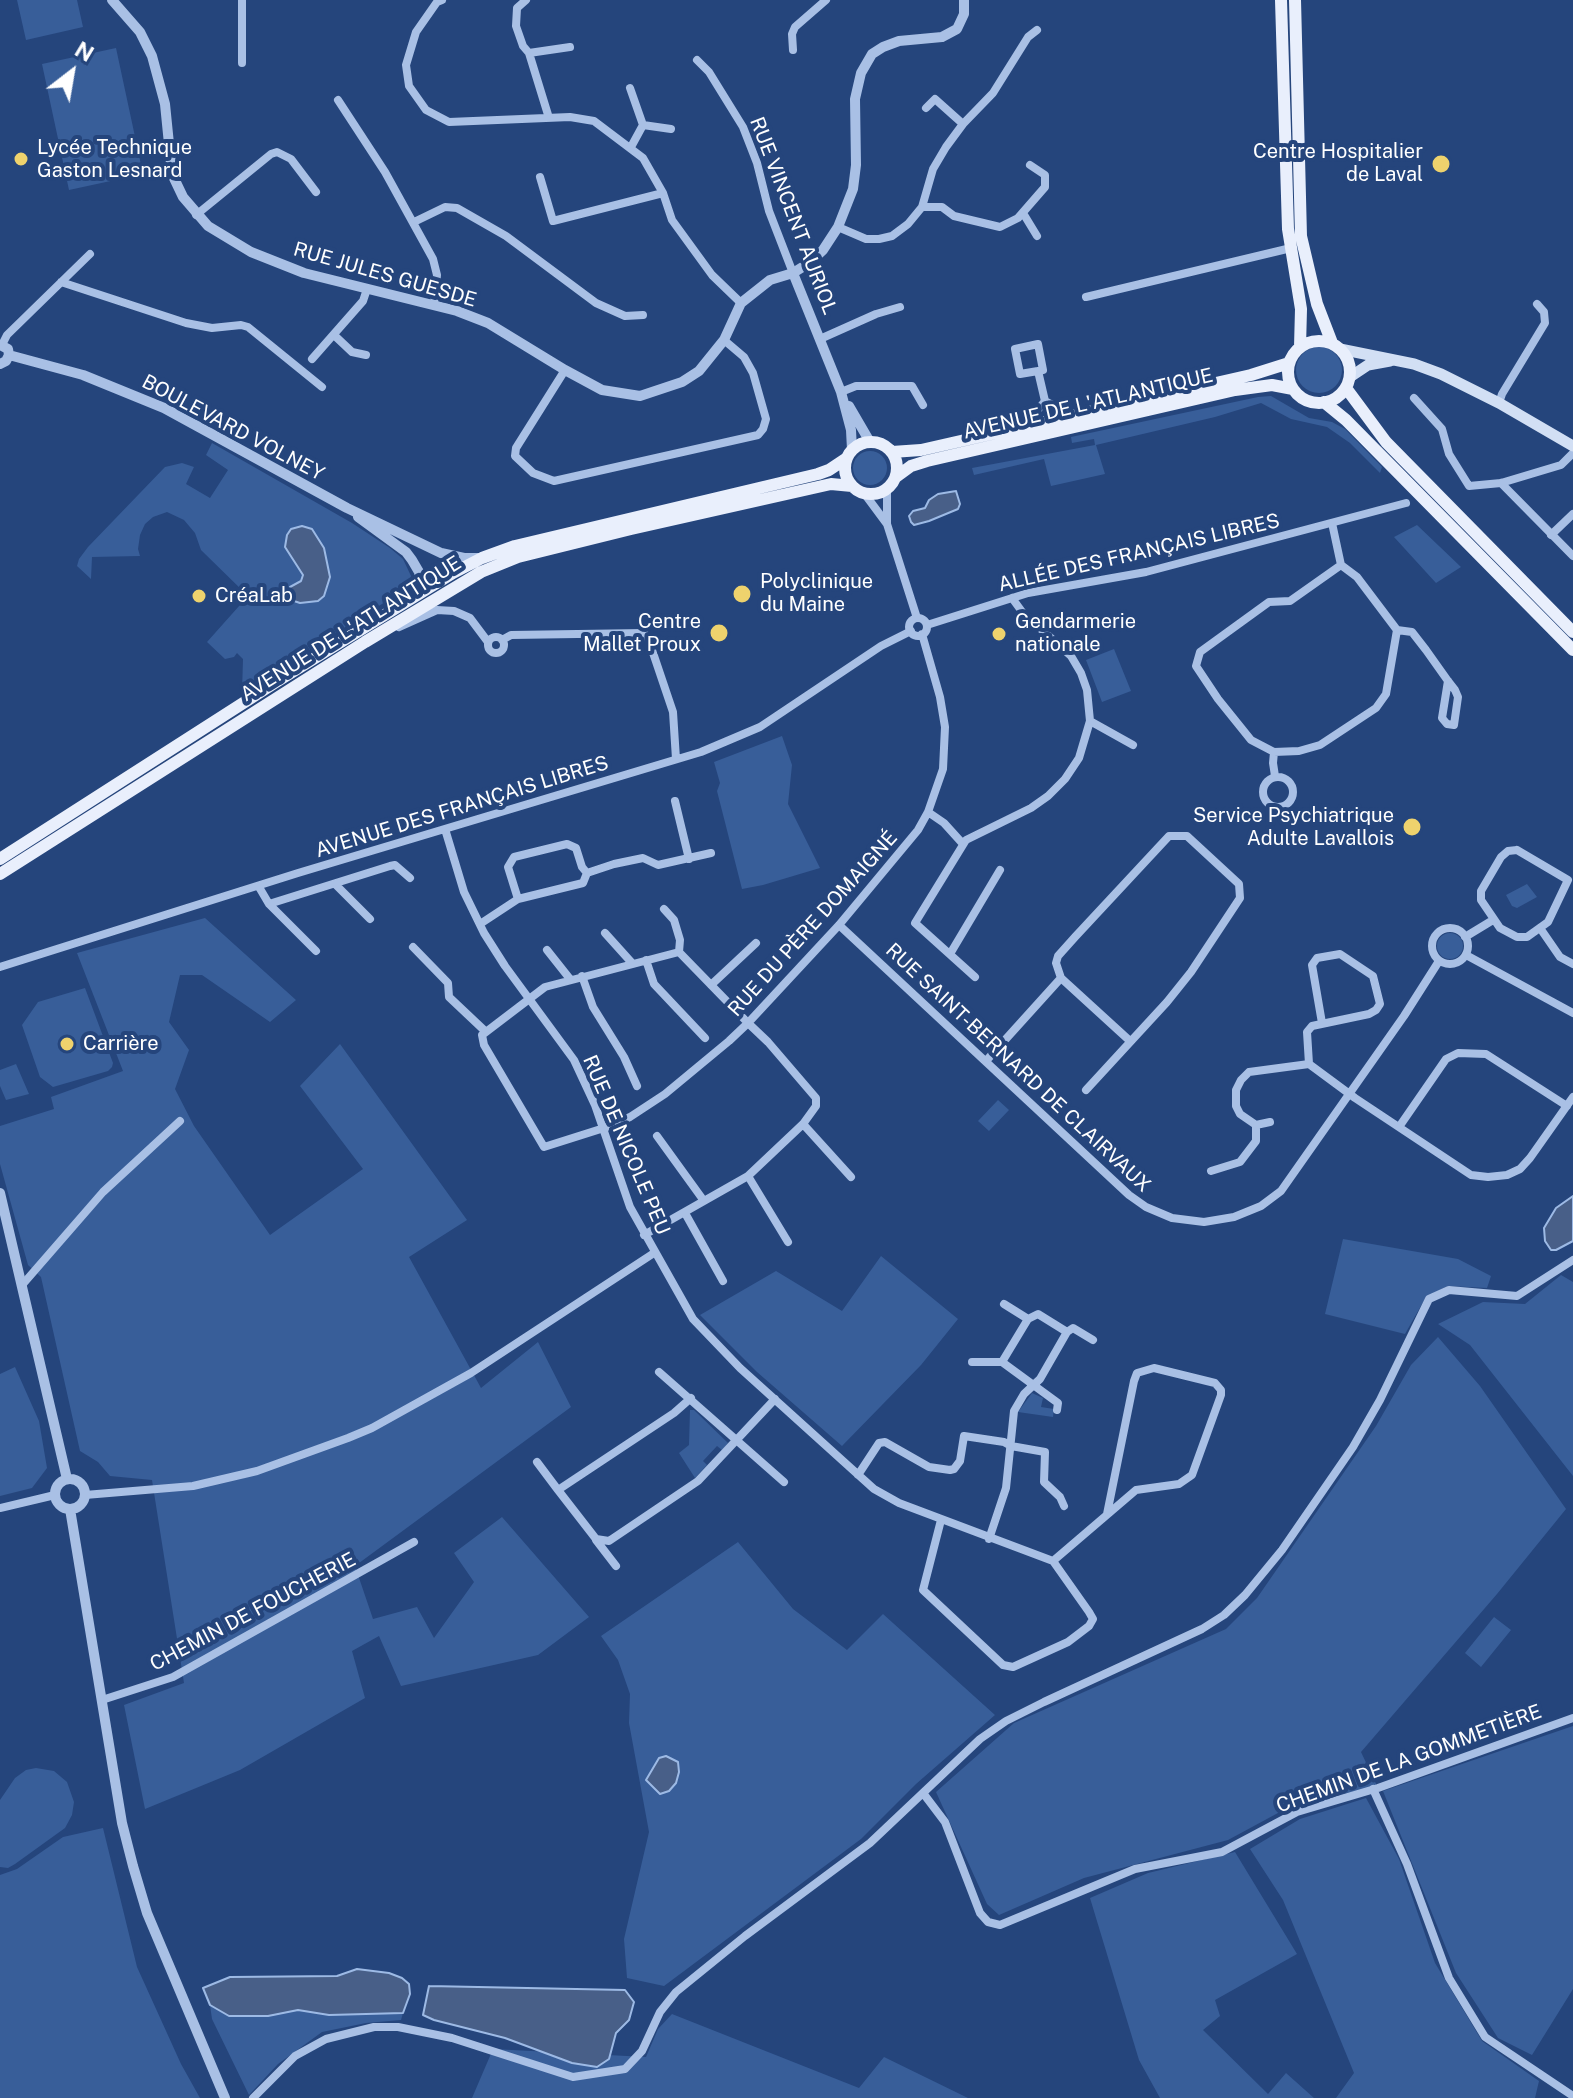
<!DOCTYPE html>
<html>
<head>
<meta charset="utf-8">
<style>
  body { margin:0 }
  #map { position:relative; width:1573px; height:2098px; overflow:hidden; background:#25457c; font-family:"Public Sans",sans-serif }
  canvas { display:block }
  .north { position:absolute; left:32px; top:32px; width:80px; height:80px; -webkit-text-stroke:6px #25457c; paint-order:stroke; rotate:31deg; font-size:22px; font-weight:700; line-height:32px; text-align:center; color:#fff }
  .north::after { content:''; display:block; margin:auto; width:28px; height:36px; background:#fff; clip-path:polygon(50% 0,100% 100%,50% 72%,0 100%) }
</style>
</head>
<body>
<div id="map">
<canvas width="1573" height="2098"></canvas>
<div class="north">N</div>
</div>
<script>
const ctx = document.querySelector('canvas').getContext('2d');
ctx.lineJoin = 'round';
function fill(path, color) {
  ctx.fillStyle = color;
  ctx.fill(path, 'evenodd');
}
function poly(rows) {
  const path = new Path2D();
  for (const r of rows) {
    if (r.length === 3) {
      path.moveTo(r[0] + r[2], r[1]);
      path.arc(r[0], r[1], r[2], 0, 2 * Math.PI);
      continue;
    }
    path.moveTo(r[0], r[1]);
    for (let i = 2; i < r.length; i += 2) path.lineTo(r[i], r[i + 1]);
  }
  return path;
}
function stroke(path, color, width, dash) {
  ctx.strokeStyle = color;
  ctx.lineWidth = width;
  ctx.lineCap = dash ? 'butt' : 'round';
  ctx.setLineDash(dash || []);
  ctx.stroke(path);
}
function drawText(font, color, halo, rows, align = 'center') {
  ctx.font = font + ' "Public Sans",sans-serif';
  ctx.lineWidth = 8;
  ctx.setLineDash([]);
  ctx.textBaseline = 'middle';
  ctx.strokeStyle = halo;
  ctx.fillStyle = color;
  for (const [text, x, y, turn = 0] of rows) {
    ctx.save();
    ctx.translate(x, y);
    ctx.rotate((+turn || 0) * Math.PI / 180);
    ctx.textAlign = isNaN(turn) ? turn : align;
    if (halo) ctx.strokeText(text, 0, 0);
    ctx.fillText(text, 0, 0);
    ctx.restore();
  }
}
const green = poly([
  [17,0,77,0,83,27,26,40],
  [116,48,143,174,69,190,42,64],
  [1319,370,23],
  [1271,396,1309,418,1332,422,1345,429,1382,467,1380,473,1350,443,1327,427,1291,419,1261,403,1215,417,1096,445,1105,474,1051,486,1044,459,974,475,972,468,1095,445,1094,439,1072,443,1071,437,1258,397],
  [212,443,352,523,390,548,403,559,411,576,409,587,242,692,243,659,237,653,234,657,225,659,207,642,248,596,201,550,195,533,184,520,167,512,153,517,145,524,140,535,138,549,140,556,92,557,91,579,77,566,79,559,88,547,165,467,182,463,194,467,186,484,210,498,228,470,206,455],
  [870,468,17],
  [1417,525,1461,567,1436,583,1394,537],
  [1114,649,1131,691,1102,702,1086,660],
  [782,736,792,765,788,804,820,868,763,885,742,889,717,791,720,783,714,762],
  [1527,884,1537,897,1517,908,1512,906,1506,895],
  [205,918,296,1000,270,1022,202,975,180,975,169,1022,189,1050,175,1089,194,1126,270,1235,363,1169,300,1086,340,1044,467,1220,409,1257,481,1388,538,1342,571,1407,355,1566,373,1619,417,1607,434,1638,474,1582,454,1553,502,1517,589,1617,538,1655,401,1686,379,1636,352,1651,365,1698,240,1770,145,1809,124,1705,184,1683,152,1480,110,1476,98,1462,80,1451,41,1277,28,1265,0,1164,0,1126,54,1109,51,1097,123,1071,77,953],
  [1450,946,13],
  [85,988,113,1063,112,1067,108,1071,53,1087,40,1077,22,1025,38,1002],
  [16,1064,29,1094,6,1100,0,1086,0,1070],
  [998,1100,1009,1110,989,1131,978,1121],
  [1343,1239,1458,1259,1491,1276,1487,1288,1448,1286,1426,1297,1405,1334,1325,1314],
  [881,1256,958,1319,921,1365,842,1446,757,1372,700,1315,776,1271,842,1311],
  [1561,1275,1573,1282,1573,1476,1470,1345,1438,1324,1483,1302,1525,1304],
  [1438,1337,1480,1386,1566,1509,1497,1594,1361,1752,1378,1788,1302,1800,1228,1840,1084,1878,999,1915,987,1904,936,1792,1014,1723,1226,1629,1257,1598,1376,1426,1411,1365],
  [15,1367,39,1421,47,1468,32,1488,0,1496,0,1374],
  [1032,1393,1043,1398,1041,1407,1054,1409,1053,1417,1018,1412],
  [690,1410,694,1410,728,1443,722,1450,717,1446,703,1461,707,1465,695,1478,679,1453,689,1445],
  [738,1542,793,1609,847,1650,883,1614,995,1715,916,1784,861,1839,664,1986,627,1978,624,1939,649,1832,629,1723,630,1694,618,1660,601,1636],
  [1494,1617,1511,1630,1481,1667,1465,1653],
  [1573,1726,1573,1989,1532,2055,1498,2038,1456,1973,1383,1791],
  [36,1768,54,1771,67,1782,74,1802,72,1815,65,1828,15,1864,8,1868,0,1867,0,1800,15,1778,26,1770],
  [1366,1798,1399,1859,1435,1963,1482,2041,1539,2081,1535,2098,1336,2098,1354,2073,1283,1900,1250,1849,1300,1819],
  [103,1828,137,1967,181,2064,200,2098,0,2098,0,1875,17,1869,63,1837],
  [1235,1852,1297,1954,1215,2000,1220,2016,1203,2030,1268,2094,1286,2073,1314,2098,1160,2098,1139,2060,1090,1898,1148,1873],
  [210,2005,229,2016,268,2016,298,2010,329,2015,403,2013,401,2020,366,2023,322,2032,278,2064,249,2095,212,2019],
  [672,2014,859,2088,884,2057,968,2098,472,2098,493,2049,646,2057,658,2029]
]);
const water = poly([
  [956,491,960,504,958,509,929,521,914,525,911,522,909,516,913,511,925,508,929,500,938,494,956,491],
  [302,526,312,529,324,548,330,577,324,596,318,601,300,603,291,600,288,594,290,587,301,581,303,575,285,547,287,535,291,529,302,526],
  [1573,1196,1573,1241,1556,1250,1551,1250,1545,1241,1544,1228,1556,1208,1573,1196],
  [666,1756,678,1762,679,1772,676,1783,669,1791,660,1794,646,1780,659,1758,666,1756],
  [357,1969,389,1973,402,1978,409,1984,410,1994,403,2013,329,2015,298,2010,268,2016,229,2016,210,2005,203,1988,230,1977,337,1976,357,1969],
  [429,1986,625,1990,634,2002,629,2020,616,2033,609,2059,597,2067,572,2063,505,2038,434,2020,423,2015,429,1986]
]);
const minor = poly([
  [242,0,242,63],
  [442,0,437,2,416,32,406,65,409,86,426,110,449,122,570,117,594,121,643,158,663,193,672,220,712,275,741,303],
  [526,0,517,8,516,26,523,46,529,53,549,118],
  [793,50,792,34,795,27,826,0],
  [529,53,570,47],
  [697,60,709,72,743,127,757,163,769,211,793,273],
  [630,88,643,125,631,147],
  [338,100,385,172,433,259,437,275,434,304],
  [926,108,935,99,963,124],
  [643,125,671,129],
  [540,177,553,221,663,193],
  [922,207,942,207,954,216,1000,227,1018,218,1045,187,1045,175,1030,165],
  [1023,213,1037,236],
  [196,215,271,154,277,152,291,159,316,192],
  [414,222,445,207,457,208,506,236,596,303,625,316,643,315],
  [838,227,866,239,879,239,892,236,908,224,922,207,933,169,946,147,963,124,993,93,1028,37,1037,30],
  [61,282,186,323,212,328,241,325,248,327,322,387],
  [1086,297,1291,248],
  [334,335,352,352,366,355],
  [820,339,876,314,900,307],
  [2,345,7,335,90,254],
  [312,359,363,301,367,289],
  [565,370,516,448,515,456,533,473,554,481,758,435,763,429,766,419,753,373,744,357,724,340],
  [1038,371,1020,374,1015,349,1038,344,1043,370,1038,371,1045,401,1074,416],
  [841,392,856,386,912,386,923,405],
  [1414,398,1442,429,1449,454,1469,486,1501,483,1561,465,1573,453],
  [1499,403,1502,394,1545,323,1544,312,1537,304],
  [1026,425,1045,401],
  [1501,483,1573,556],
  [864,493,887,524,917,618],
  [887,523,887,490],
  [1332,523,1341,565,1357,577,1397,630,1386,694,1376,708,1320,745,1299,751,1274,752,1251,740,1218,699,1196,666,1200,652,1269,602,1290,601,1341,565],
  [1551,535,1573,514],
  [918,627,9],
  [927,625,1028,593,1146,572,1406,503],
  [399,627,437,610,454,611,470,618,488,642],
  [1397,630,1412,632,1426,650,1448,681,1455,690,1458,697,1454,725,1447,724,1442,718,1448,681],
  [496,645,8],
  [502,640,511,635,644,633,648,638,673,712,676,759],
  [1090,721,1133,745],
  [1274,752,1273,763,1275,776],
  [1278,792,15],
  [675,801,689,859],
  [928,812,944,823,963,844],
  [445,829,464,892,484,933,505,966,574,1060,595,1105,630,1207,693,1319,740,1368,874,1489,899,1503,1053,1561,1089,1612,1093,1619,1089,1626,1068,1642,1013,1667,1003,1665,923,1590,941,1520],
  [1517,850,1568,880,1548,922,1527,937,1517,937,1500,928,1481,900,1481,891,1501,857,1508,851,1517,850],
  [335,884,370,919],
  [259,887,269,904,316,951],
  [518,899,508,867,514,857,567,844,576,848,582,867,587,873],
  [269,904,390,866,395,865,410,878],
  [664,909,674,920,680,940,679,952],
  [480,924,518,899,583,883,587,873,614,864,643,858,658,865,711,853],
  [839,925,1129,1195,1146,1207,1172,1218,1204,1222,1234,1217,1261,1206,1281,1191,1404,1016,1439,961],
  [1450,946,18],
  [1540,928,1560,957,1573,964],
  [605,933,632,963],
  [1465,937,1493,920],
  [413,947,448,983,449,997,485,1031],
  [547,950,570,979],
  [950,954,1000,870],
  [1466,955,1573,1013],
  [646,960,654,984,705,1038],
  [0,967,298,873,701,752,760,727,881,646,911,631],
  [582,976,593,1007,624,1057,637,1086],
  [975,977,915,923,966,840,1031,808,1048,796,1065,779,1079,758,1090,721,1087,690,1081,673,1071,656,1023,613,1012,598],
  [1061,978,1130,1041],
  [711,985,756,943],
  [986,1061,1061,978,1056,963,1058,956,1075,937,1169,836,1187,836,1239,884,1240,898,1191,972,1167,1002,1086,1090],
  [1309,1064,1307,1032,1312,1026,1369,1014,1376,1010,1380,1004,1373,976,1340,954,1317,958,1312,965,1322,1023],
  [803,1124,851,1177],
  [1256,1125,1240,1114,1236,1106,1236,1090,1241,1080,1249,1072,1309,1064,1355,1098,1471,1175,1488,1177,1507,1175,1520,1169,1530,1158,1573,1097],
  [1399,1127,1446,1059,1458,1053,1486,1054,1567,1106],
  [657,1136,704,1201],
  [1211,1171,1240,1162,1256,1141,1256,1125,1270,1122],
  [748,1176,788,1242],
  [685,1213,723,1281],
  [644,1235,748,1176,803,1124,816,1106,816,1098,768,1042,748,1023,679,952,545,987,482,1035,484,1045,544,1147,604,1128,630,1117,665,1094,729,1041,748,1023,839,925,918,830,928,812,943,769,945,727,940,697,922,634],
  [23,1284,103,1192,180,1121],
  [1028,1319,1002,1362,1058,1403,1057,1410],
  [1067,1332,1073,1328,1093,1340],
  [972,1362,1002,1362],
  [659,1372,784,1482],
  [691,1398,674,1413,558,1490,596,1539,609,1541,698,1481,775,1399],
  [537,1462,558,1490],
  [858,1475,879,1443,885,1442,929,1467,950,1470,954,1469,960,1461,964,1436,1004,1442,1011,1446,1045,1452,1044,1482,1060,1497,1064,1506],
  [85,1495,193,1486,257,1471,348,1438,372,1428,471,1373,654,1253],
  [0,1508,55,1495],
  [989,1539,1006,1488,1014,1411,1024,1394,1040,1379,1067,1332,1038,1314,1028,1319,1004,1304],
  [596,1540,616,1566],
  [1053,1561,1136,1490,1179,1484,1192,1475,1221,1395,1221,1390,1215,1383,1154,1368,1137,1373,1134,1381,1107,1514],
  [102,1700,173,1677,414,1542],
  [1373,1789,1407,1864,1449,1978,1485,2037,1573,2096],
  [923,1793,945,1822,980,1913,988,1922,1000,1925,1135,1869,1222,1852,1297,1812,1378,1788,1573,1718],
  [253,2098,295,2056,326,2039,374,2027,398,2027,452,2038,573,2077,625,2069,642,2051,660,2012,676,1992,745,1936,870,1843,980,1739,1006,1721,1044,1702,1202,1629,1224,1615,1245,1595,1282,1550,1353,1447,1380,1400,1429,1299,1449,1290,1517,1296,1573,1260]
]);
const tertiary = poly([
  [112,0,140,32,152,56,165,104,172,174,183,197,208,226,251,252,304,273,457,311,488,323,565,370,602,390,640,396,682,382,699,371,724,340,741,303,770,280,793,273,809,263,823,250,838,227,853,189,856,165,855,99,861,73,872,54,883,47,899,41,942,37,957,29,964,14,964,0],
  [793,273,841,392,851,430,852,450],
  [0,345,8,349,9,355,6,361,0,364],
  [9,355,83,375,164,408,347,508,441,553,464,558,480,558],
  [849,406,870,442],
  [358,517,406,552,412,560,419,572,422,586,419,594],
  [0,1193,67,1479],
  [70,1494,15],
  [70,1509,122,1823,133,1866,147,1913,225,2098]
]);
const secondary = poly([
  [1340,349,1414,364,1441,374,1499,403,1573,446],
  [1350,377,1368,365,1390,361]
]);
const primary = poly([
  [1281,0,1288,229,1301,309,1300,347],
  [1295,0,1301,236,1317,304,1332,343],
  [1319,372,31],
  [1346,388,1386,442,1573,632],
  [1324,402,1346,420,1573,650],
  [871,468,26],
  [892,452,921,450,1251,375,1289,363],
  [896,477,911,466,927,461,1235,390,1272,385,1293,389],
  [0,859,276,682,453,573,482,558,515,546,818,474,829,470,847,458],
  [0,874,365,642,481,572,518,557,631,529,831,484,852,486]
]);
const markers = [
  [21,159,8,"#eed26d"],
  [1441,164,10,"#eed26d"],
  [742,594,10,"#eed26d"],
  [199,596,8,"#eed26d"],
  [719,633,10,"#eed26d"],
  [999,634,8,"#eed26d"],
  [1412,827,10,"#eed26d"],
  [67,1044,8,"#eed26d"]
];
const poiNames = [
  ["Lycée Technique",37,148],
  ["Gaston Lesnard",37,171],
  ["Centre Hospitalier",1423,152,"right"],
  ["de Laval",1423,175,"right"],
  ["Polyclinique",760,582],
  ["du Maine",760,605],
  ["CréaLab",215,596],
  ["Centre",701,622,"right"],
  ["Mallet Proux",701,645,"right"],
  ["Gendarmerie",1015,622],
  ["nationale",1015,645],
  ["Service Psychiatrique",1394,816,"right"],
  ["Adulte Lavallois",1394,839,"right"],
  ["Carrière",83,1044]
];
const streetNames = [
  ["RUE VINCENT AURIOL",793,216,69],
  ["RUE JULES GUESDE",385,275,16],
  ["AVENUE DE L'ATLANTIQUE",1088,404,-13],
  ["BOULEVARD VOLNEY",233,428,28],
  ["ALLÉE DES FRANÇAIS LIBRES",1139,553,-13],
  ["AVENUE DE L'ATLANTIQUE",351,629,-32],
  ["AVENUE DES FRANÇAIS LIBRES",462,807,-17],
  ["RUE DU PÈRE DOMAIGNÉ",813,924,-48],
  ["RUE SAINT-BERNARD DE CLAIRVAUX",1018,1068,43],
  ["RUE DE NICOLE PEU",626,1145,67],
  ["CHEMIN DE FOUCHERIE",253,1612,-28],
  ["CHEMIN DE LA GOMMETIÈRE",1409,1759,-20]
];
fill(green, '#385e99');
fill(water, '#485f88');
stroke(water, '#9dbae5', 2);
stroke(minor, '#a9c0e5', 8);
stroke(tertiary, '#a9c0e5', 10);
stroke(secondary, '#d2dff4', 11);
stroke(primary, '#e9effc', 12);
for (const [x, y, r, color] of markers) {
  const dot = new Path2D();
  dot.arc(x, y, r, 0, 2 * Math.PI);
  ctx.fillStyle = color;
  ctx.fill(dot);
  stroke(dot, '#25457c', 3);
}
drawText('20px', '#fff', '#25457c', poiNames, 'left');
drawText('20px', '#fff', '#25457c', streetNames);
</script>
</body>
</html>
